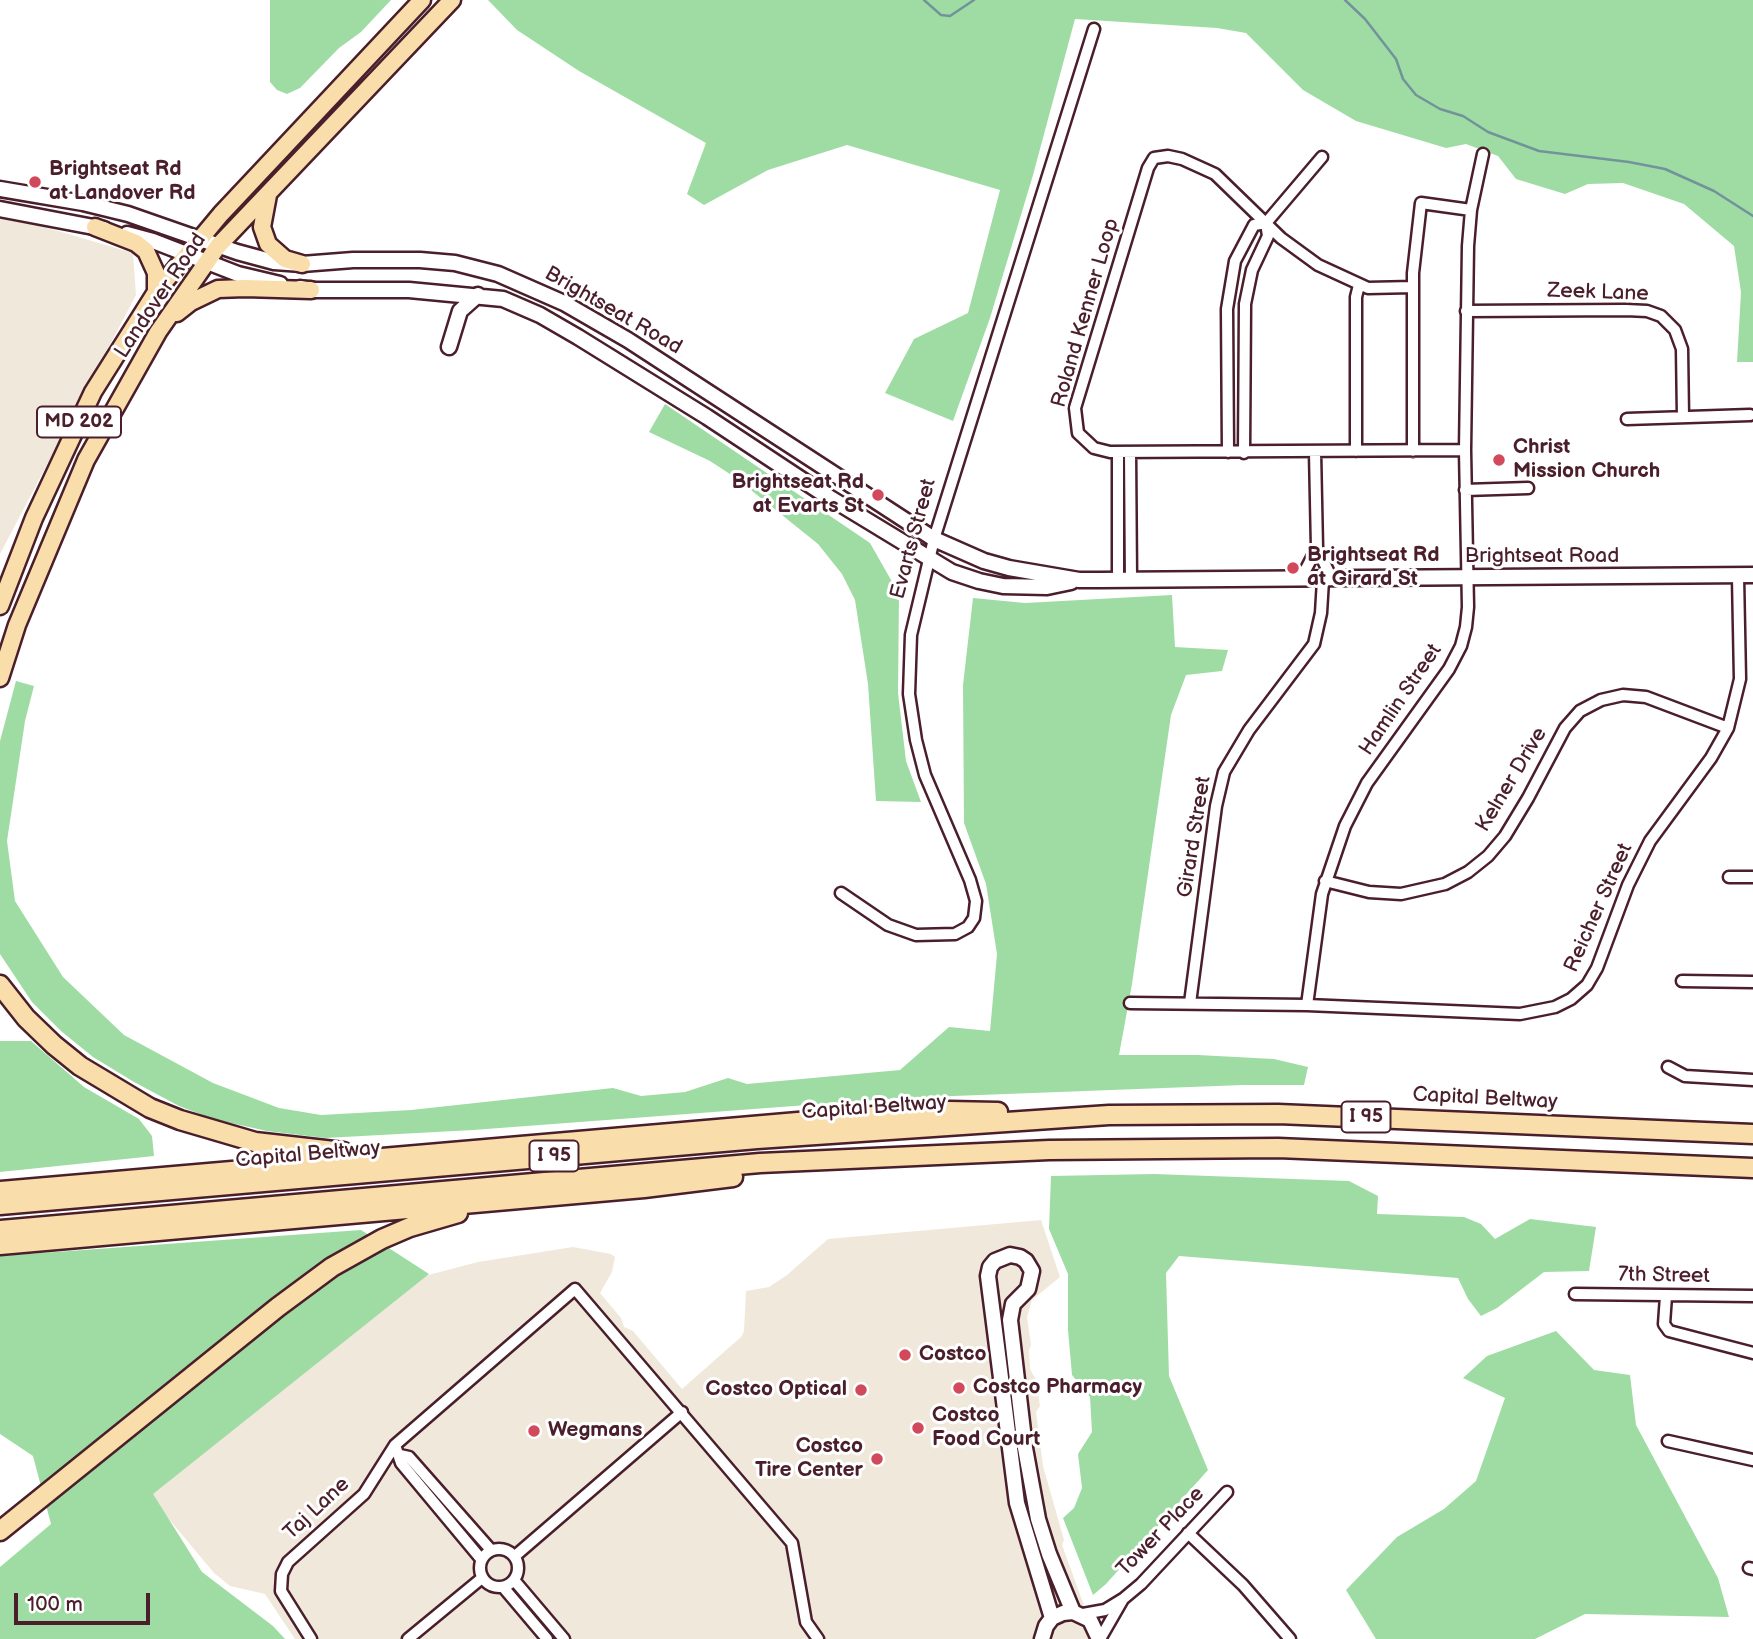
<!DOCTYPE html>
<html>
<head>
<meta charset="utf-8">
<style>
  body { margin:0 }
  #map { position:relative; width:1753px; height:1639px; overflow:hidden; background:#fff; font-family:"Balsamiq Sans",sans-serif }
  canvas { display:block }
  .scale { position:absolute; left:14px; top:1593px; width:136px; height:32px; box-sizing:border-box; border:4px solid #4a1f2b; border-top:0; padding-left:9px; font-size:21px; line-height:24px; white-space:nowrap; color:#4a1f2b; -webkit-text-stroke:5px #fff; paint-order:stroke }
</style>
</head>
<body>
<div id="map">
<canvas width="1753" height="1639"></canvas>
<div class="scale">100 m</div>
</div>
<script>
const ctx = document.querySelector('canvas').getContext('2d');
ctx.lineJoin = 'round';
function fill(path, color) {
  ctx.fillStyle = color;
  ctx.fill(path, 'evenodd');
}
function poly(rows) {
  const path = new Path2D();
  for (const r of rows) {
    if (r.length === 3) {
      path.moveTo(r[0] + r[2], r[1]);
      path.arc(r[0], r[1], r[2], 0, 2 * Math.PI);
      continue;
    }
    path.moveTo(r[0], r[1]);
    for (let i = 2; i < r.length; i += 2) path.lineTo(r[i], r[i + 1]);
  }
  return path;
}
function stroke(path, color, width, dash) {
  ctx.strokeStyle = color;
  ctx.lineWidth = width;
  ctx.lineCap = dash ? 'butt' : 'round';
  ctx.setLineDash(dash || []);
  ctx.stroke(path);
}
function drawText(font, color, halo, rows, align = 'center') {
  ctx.font = font + ' "Balsamiq Sans",sans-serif';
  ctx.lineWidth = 6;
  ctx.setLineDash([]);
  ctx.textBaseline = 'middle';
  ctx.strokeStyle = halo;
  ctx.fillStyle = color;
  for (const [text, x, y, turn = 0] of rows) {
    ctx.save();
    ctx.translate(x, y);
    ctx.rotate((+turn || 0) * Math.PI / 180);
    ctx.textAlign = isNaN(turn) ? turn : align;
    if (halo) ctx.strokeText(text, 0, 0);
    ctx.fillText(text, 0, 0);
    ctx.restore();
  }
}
const built = poly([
  [0,214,133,253,136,295,0,554],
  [1041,1220,1060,1277,1032,1300,1027,1317,1031,1345,1029,1350,1030,1369,1036,1380,1040,1406,1036,1412,1043,1466,1064,1540,1062,1545,1086,1611,1105,1639,295,1639,265,1594,230,1586,214,1573,143,1488,417,1278,478,1262,573,1247,611,1254,615,1257,612,1272,600,1293,621,1318,624,1327,633,1331,682,1389,741,1337,744,1331,746,1291,769,1287,787,1275,828,1239]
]);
const green = poly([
  [270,0,391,0,361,32,339,48,300,88,287,94,277,90,270,82],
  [488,0,1753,0,1753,362,1737,362,1741,292,1734,246,1684,204,1623,183,1588,184,1565,194,1516,179,1498,156,1466,144,1446,148,1356,121,1303,90,1246,33,1217,28,1075,19,1033,175,990,318,953,421,885,393,914,339,968,313,1000,190,847,145,768,170,704,205,687,194,706,143,579,71,517,30],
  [665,404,870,543,899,594,898,693,906,761,921,802,876,801,868,684,855,600,842,574,818,544,736,478,710,461,649,432],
  [1172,595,1175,647,1228,650,1222,671,1186,675,1171,715,1132,984,1119,1055,1198,1055,1274,1059,1308,1067,1304,1085,1243,1085,901,1098,473,1130,325,1138,267,1131,213,1119,179,1106,134,1082,93,1057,61,1031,32,1002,0,954,0,741,16,681,34,686,25,721,7,841,15,901,63,977,124,1035,213,1083,279,1108,321,1115,411,1110,613,1088,641,1096,685,1092,728,1078,747,1084,900,1070,949,1027,990,1031,997,954,986,884,964,823,963,685,973,598,1025,603],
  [0,1041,31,1041,84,1087,139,1119,152,1136,154,1156,0,1172],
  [1154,1174,1349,1181,1378,1196,1377,1214,1464,1217,1481,1224,1495,1239,1530,1219,1596,1227,1589,1271,1544,1272,1497,1308,1481,1316,1468,1299,1458,1278,1179,1256,1166,1273,1169,1376,1208,1470,1106,1584,1093,1595,1063,1518,1074,1508,1082,1488,1078,1454,1092,1432,1090,1397,1072,1375,1068,1330,1068,1274,1049,1229,1051,1176],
  [361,1230,429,1274,153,1494,202,1572,273,1626,285,1639,0,1639,0,1567,51,1524,33,1456,0,1434,0,1256],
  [1556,1331,1594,1370,1630,1375,1636,1425,1718,1578,1729,1617,1585,1614,1535,1639,1376,1639,1346,1590,1397,1537,1444,1509,1476,1481,1505,1398,1463,1378,1487,1356]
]);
const stream = poly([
  [924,0,941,15,950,16,974,0],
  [1345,0,1365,19,1396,59,1403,79,1416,95,1440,109,1463,116,1488,132,1539,151,1629,162,1665,169,1714,191,1753,216]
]);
const street = poly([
  [1413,287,1368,288,1318,265,1281,238,1215,174,1182,159,1168,156,1154,158,1148,168,1075,408,1078,433,1094,448,1110,452,1465,450],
  [1466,311,1626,310,1647,311,1661,316,1675,330,1682,349,1683,417],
  [1627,419,1750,415],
  [1356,451,1356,297,1359,285],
  [1413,451,1413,273,1421,203,1471,210],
  [1118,452,1118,580],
  [1130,452,1131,580],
  [1228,452,1227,309,1235,261,1254,225,1266,223,1322,157],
  [1244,453,1245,304,1252,270,1268,236,1266,223],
  [1465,490,1528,488],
  [1317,548,1332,579],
  [1294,579,1306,569,1317,548,1315,452],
  [1729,877,1753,877],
  [1325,881,1369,892,1401,894,1445,884,1468,872,1488,856,1505,836,1528,798,1565,728,1580,711,1601,700,1623,695,1646,697,1728,728],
  [841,893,888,925,916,935,955,934,968,927,974,918,976,901,970,880,925,775,916,740,909,694,911,635,934,539,1094,29],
  [1682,981,1753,982],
  [1130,1003,1307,1005,1520,1014,1555,1007,1571,999,1587,985,1597,968,1628,885,1650,841,1711,758,1728,728,1740,679,1738,577],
  [1190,1003,1216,806,1224,772,1249,730,1314,644,1321,613,1323,580],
  [1307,1005,1322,894,1345,826,1367,783,1449,669,1461,646,1466,627,1468,607,1465,450,1468,246,1471,210,1483,154],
  [1668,1067,1685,1076,1753,1080],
  [1575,1294,1753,1296],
  [1666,1296,1664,1324,1669,1331,1753,1353],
  [1668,1441,1753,1460],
  [395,1445,401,1463,481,1559],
  [400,1455,409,1457,491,1550],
  [1188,1533,1243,1585,1290,1639],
  [499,1568,19],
  [515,1556,682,1412],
  [1749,1568,1753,1569],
  [514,1580,564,1639],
  [503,1587,547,1639],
  [1123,1599,1141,1584,1227,1492],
  [1083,1614,1105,1610,1123,1599,1100,1639],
  [311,1639,281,1591,282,1574,288,1562,364,1494,395,1445,575,1289,792,1543,806,1622,818,1639],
  [408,1639,482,1578]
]);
const secondary = poly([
  [0,189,83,203,128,214,237,252,274,262,302,264,353,260,420,260,455,263,498,274,564,303,628,340,934,539,984,561,1009,568,1079,580,1099,580,1753,575],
  [0,209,104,229],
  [127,234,153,241,238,274,280,284],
  [300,288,311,290,409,290,503,299,540,315,578,337,707,417,822,493,952,572,979,581,1003,586,1047,587,1071,582],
  [449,347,460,311,478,295],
  [1052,1618,1017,1503,988,1276,990,1267,995,1261,1010,1255,1020,1257,1026,1261,1032,1271,1028,1289,1013,1304,1010,1320,1025,1448,1038,1519,1049,1554,1073,1612],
  [1042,1639,1046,1626,1052,1618,1063,1613,1073,1612,1090,1620,1099,1639]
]);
const primary = poly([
  [268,195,262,227,268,244,285,259,302,264],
  [95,227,136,243,146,251,156,273,156,292],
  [177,313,191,302,218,289,245,288,311,290],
  [0,606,34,518,93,392,156,292,221,214,422,0],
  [0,678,17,625,86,460,158,332,218,246,452,0]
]);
const highway = poly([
  [0,985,26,1018,54,1045,80,1066,150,1108,180,1120,255,1142,343,1152],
  [0,1191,844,1118,949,1111,998,1112],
  [0,1205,757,1139,1109,1115,1278,1114,1753,1134],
  [0,1230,760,1163,1049,1150,1278,1148,1753,1168],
  [0,1245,644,1188,733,1177],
  [0,1531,278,1307,332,1267,382,1239,410,1227,458,1213]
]);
const markers = [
  [35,182,7,"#d1495b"],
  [1499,460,7,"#d1495b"],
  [878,495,7,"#d1495b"],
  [1293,568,7,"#d1495b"],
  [905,1355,7,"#d1495b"],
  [959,1388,7,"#d1495b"],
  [861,1390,7,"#d1495b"],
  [918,1428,7,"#d1495b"],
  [534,1431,7,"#d1495b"],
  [877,1459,7,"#d1495b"]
];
const shields = [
  [79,422,84],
  [1366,1117,49],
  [554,1156,49]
];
const shieldNames = [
  ["MD 202",79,422],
  ["I 95",1366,1117],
  ["I 95",554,1156]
];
const poiNames = [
  ["Brightseat Rd",49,170],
  ["at Landover Rd",49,194],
  ["Christ",1513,448],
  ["Mission Church",1513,472],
  ["Brightseat Rd",864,483,"right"],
  ["at Evarts St",864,507,"right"],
  ["Brightseat Rd",1307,556],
  ["at Girard St",1307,580],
  ["Costco",919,1355],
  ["Costco Pharmacy",973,1388],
  ["Costco Optical",847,1390,"right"],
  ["Costco",932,1416],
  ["Food Court",932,1440],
  ["Wegmans",548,1431],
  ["Costco",863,1447,"right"],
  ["Tire Center",863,1471,"right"]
];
const streetNames = [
  ["Zeek Lane",1598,293,2],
  ["Landover Road",161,296,-56],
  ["Brightseat Road",613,311,30],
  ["Roland Kenner Loop",1086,313,-74],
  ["Evarts Street",914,539,-75],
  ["Brightseat Road",1542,557],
  ["Hamlin Street",1401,700,-56],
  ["Kelner Drive",1512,780,-59],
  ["Girard Street",1195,837,-81],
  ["Reicher Street",1599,908,-66],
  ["Capital Beltway",1485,1099,3],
  ["Capital Beltway",874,1108,-4],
  ["Capital Beltway",308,1155,-5],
  ["7th Street",1664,1276,1],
  ["Taj Lane",317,1509,-43],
  ["Tower Place",1161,1532,-46]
];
fill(built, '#f0e8da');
fill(green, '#9fdca4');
stroke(stream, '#73939b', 2.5);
stroke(street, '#4a1f2b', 15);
stroke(secondary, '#4a1f2b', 19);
stroke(primary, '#4a1f2b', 21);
stroke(highway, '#4a1f2b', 23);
stroke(street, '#fff', 10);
stroke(secondary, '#fff', 14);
stroke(primary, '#f9deab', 16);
stroke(highway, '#f9deab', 18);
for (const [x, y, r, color] of markers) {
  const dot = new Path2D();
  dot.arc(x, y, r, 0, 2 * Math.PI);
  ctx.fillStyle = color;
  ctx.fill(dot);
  stroke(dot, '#fff', 2.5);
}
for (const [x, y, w] of shields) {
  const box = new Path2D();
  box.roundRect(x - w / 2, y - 15.5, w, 31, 5);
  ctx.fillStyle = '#fff';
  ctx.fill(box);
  stroke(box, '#4a1f2b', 2);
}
drawText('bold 19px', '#4a1f2b', null, shieldNames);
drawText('bold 21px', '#4a1f2b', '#fff', poiNames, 'left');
drawText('21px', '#4a1f2b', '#fff', streetNames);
</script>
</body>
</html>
